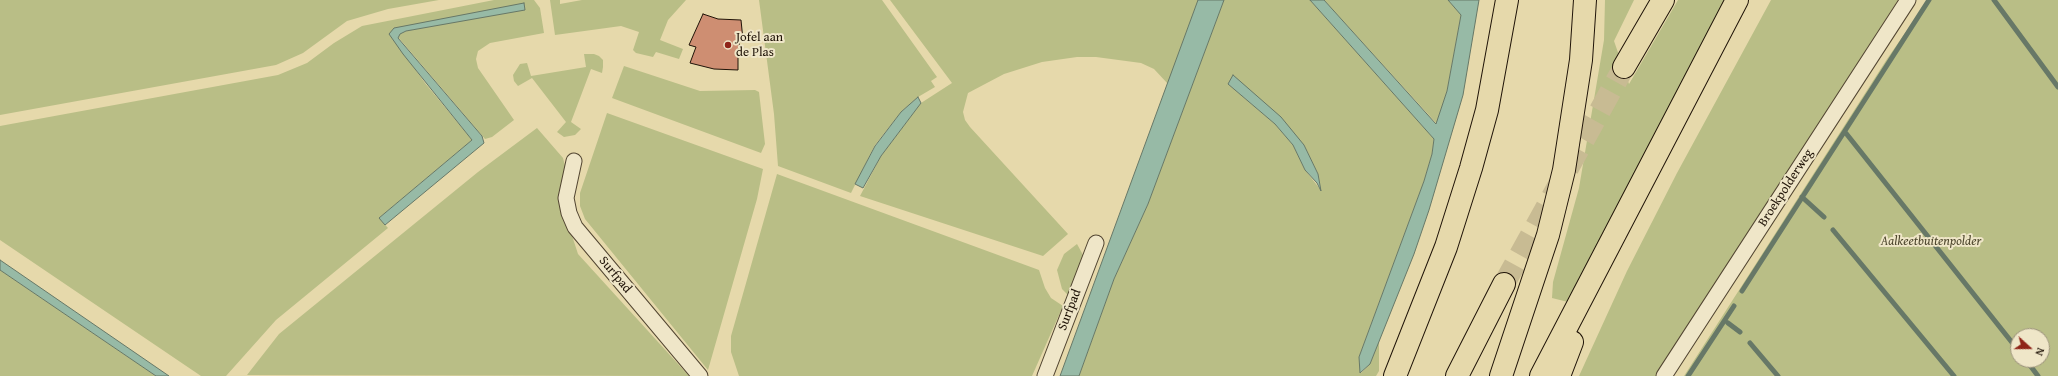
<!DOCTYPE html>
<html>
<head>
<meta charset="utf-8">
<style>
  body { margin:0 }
  #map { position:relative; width:2058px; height:376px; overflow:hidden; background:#e6d9ab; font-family:"Gentium Book Plus",serif }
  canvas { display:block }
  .north { position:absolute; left:2010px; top:328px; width:40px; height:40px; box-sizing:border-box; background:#efe6c8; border:1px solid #9c927b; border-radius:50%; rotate:111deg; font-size:11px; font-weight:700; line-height:16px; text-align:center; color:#201408 }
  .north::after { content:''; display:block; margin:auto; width:14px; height:18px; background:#8f2418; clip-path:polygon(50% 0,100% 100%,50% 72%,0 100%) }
</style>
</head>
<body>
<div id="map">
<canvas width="2058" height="376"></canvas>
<div class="north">N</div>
</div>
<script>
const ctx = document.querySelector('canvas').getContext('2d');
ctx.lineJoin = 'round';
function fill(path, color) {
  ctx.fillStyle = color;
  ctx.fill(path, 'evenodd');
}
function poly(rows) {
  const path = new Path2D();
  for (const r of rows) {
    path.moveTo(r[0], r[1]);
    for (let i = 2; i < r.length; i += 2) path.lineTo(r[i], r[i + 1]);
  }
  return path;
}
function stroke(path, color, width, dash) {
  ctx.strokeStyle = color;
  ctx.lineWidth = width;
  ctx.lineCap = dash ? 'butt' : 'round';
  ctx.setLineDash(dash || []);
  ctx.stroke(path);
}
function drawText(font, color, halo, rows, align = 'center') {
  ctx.font = font + ' "Gentium Book Plus",serif';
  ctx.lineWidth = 4;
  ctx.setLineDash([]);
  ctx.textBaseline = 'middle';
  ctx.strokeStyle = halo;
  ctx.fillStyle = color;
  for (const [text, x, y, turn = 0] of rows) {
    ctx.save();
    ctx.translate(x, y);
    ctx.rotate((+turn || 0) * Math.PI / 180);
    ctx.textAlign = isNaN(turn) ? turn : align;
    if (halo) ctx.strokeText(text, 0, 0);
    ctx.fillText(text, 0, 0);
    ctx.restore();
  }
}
const green = poly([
  [0,0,439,0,388,9,347,21,303,53,276,65,0,115],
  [494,0,534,0,540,8,544,33,490,43,478,51,476,59,478,68,514,120,492,137,485,139,398,37,400,33,406,31,524,4,390,34,425,83,472,140,379,218,388,228,276,320,226,376,201,376,0,240,0,126,278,75,307,63,334,43,362,26],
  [550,0,560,0,560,4,582,0,686,0,668,20,660,40,683,49,679,59,656,52,653,57,636,53,633,50,639,32,621,26,555,35],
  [759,0,882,0,937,77,931,81,935,87,918,97,901,112,875,145,851,193,778,166,774,114],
  [890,0,1198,0,1168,84,1154,69,1141,63,1096,57,1077,57,1042,62,1004,74,968,93,963,112,965,120,970,127,1068,234,1043,256,860,196,881,156,921,103,952,83],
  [1224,0,1310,0,1434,139,1432,154,1424,181,1359,357,1361,373,1370,364,1379,341,1379,371,1376,376,1079,376,1114,279,1148,204],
  [1228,84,1304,145,1318,174,1320,189,1305,170,1293,145,1275,124],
  [1324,0,1448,0,1461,15,1447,91,1437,124],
  [1605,0,1634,0,1614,41,1629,84,1678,0,1727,0,1611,217,1568,302,1552,298,1553,282,1579,188,1604,40],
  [1771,0,1898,0,1656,376,1579,376,1627,271,1677,173],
  [1928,0,2058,0,2058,376,1684,376,1887,59],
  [2018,336,2042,336,2042,360,2018,360],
  [584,54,594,54,599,56,603,60,603,67,602,73,591,69,571,122,581,129,575,135,564,137,557,132,566,122,532,78,518,86,514,81,513,75,520,64,527,63,531,76,586,67],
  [624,66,700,91,755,90,759,92,765,144,761,153,612,98],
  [607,113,763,169,757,199,708,370,585,219,580,206,580,193],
  [537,128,563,158,565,166,562,182,561,202,578,254,689,376,247,375,279,334,478,172],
  [777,174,1039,270,1045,288,1051,298,1063,306,1032,376,739,376,731,352,731,336],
  [1077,244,1083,255,1080,266,1068,295,1062,289,1057,270,1064,254],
  [0,270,156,376,0,376]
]);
const water = poly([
  [1198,0,1224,0,1148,204,1114,279,1079,376,1060,376,1198,0],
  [1310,0,1324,0,1436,124,1447,91,1461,15,1448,0,1479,0,1463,95,1429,210,1414,254,1370,364,1360,373,1359,357,1424,181,1432,154,1434,139,1310,0],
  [524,3,525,10,406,31,400,34,398,38,482,136,484,143,385,225,379,218,472,140,403,54,389,34,394,28,524,3],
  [1233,75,1281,117,1304,145,1318,174,1321,191,1317,183,1305,170,1293,145,1275,124,1228,84,1233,75],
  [918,97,921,103,881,156,863,188,855,184,875,146,901,112,918,97],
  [0,260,169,376,156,376,0,270,0,260]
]);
const stream = poly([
  [1994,0,2058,87],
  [1845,132,2018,350],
  [1802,197,1824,217],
  [1833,230,1954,376],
  [1742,291,1929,0],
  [1728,323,1740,332],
  [1750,343,1778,376],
  [2026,360,2038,376],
  [1688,376,1734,306]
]);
const building = poly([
  [703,14,718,19,741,20,743,40,740,40,738,52,738,70,714,69,690,63,696,47,689,45,703,14]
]);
const motorwayTunnel = poly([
  [1504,284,1624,67]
]);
const minor = poly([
  [574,161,566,198,569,213,575,227,700,376],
  [1045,376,1096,243],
  [1664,376,1908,0]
]);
const motorway = poly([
  [1624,67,1663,0],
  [1395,376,1446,247,1471,168,1487,110,1507,0],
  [1457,376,1504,284],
  [1501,376,1548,235,1564,170,1581,60,1585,0],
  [1541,376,1737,0],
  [1559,376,1572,342]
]);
const markers = [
  [728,45,4,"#8f2418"]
];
const poiNames = [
  ["Jofel aan",736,38],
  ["de Plas",736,53]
];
const streetNames = [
  ["Broekpolderweg",1786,188,-57],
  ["Surfpad",615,275,50],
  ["Surfpad",1070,310,-69]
];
const parkNames = [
  ["Aalkeetbuitenpolder",1931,242]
];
fill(green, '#b9be86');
fill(water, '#97baa6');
stroke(water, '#677867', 1);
stroke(stream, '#677867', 5);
fill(building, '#ce8e72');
stroke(building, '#201408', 1);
stroke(motorwayTunnel, '#c8bb93', 22, [22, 11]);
stroke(minor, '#524531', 17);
stroke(motorway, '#201408', 24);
stroke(minor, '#efe6c8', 15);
stroke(motorway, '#e6d9ab', 22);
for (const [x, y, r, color] of markers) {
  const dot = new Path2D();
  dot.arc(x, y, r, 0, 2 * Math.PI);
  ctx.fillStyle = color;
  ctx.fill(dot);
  stroke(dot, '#efe6c8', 1.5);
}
drawText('13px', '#201408', '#efe6c8', poiNames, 'left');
drawText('13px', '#201408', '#efe6c8', streetNames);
drawText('italic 13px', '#4e472e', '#efe6c8', parkNames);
</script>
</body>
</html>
